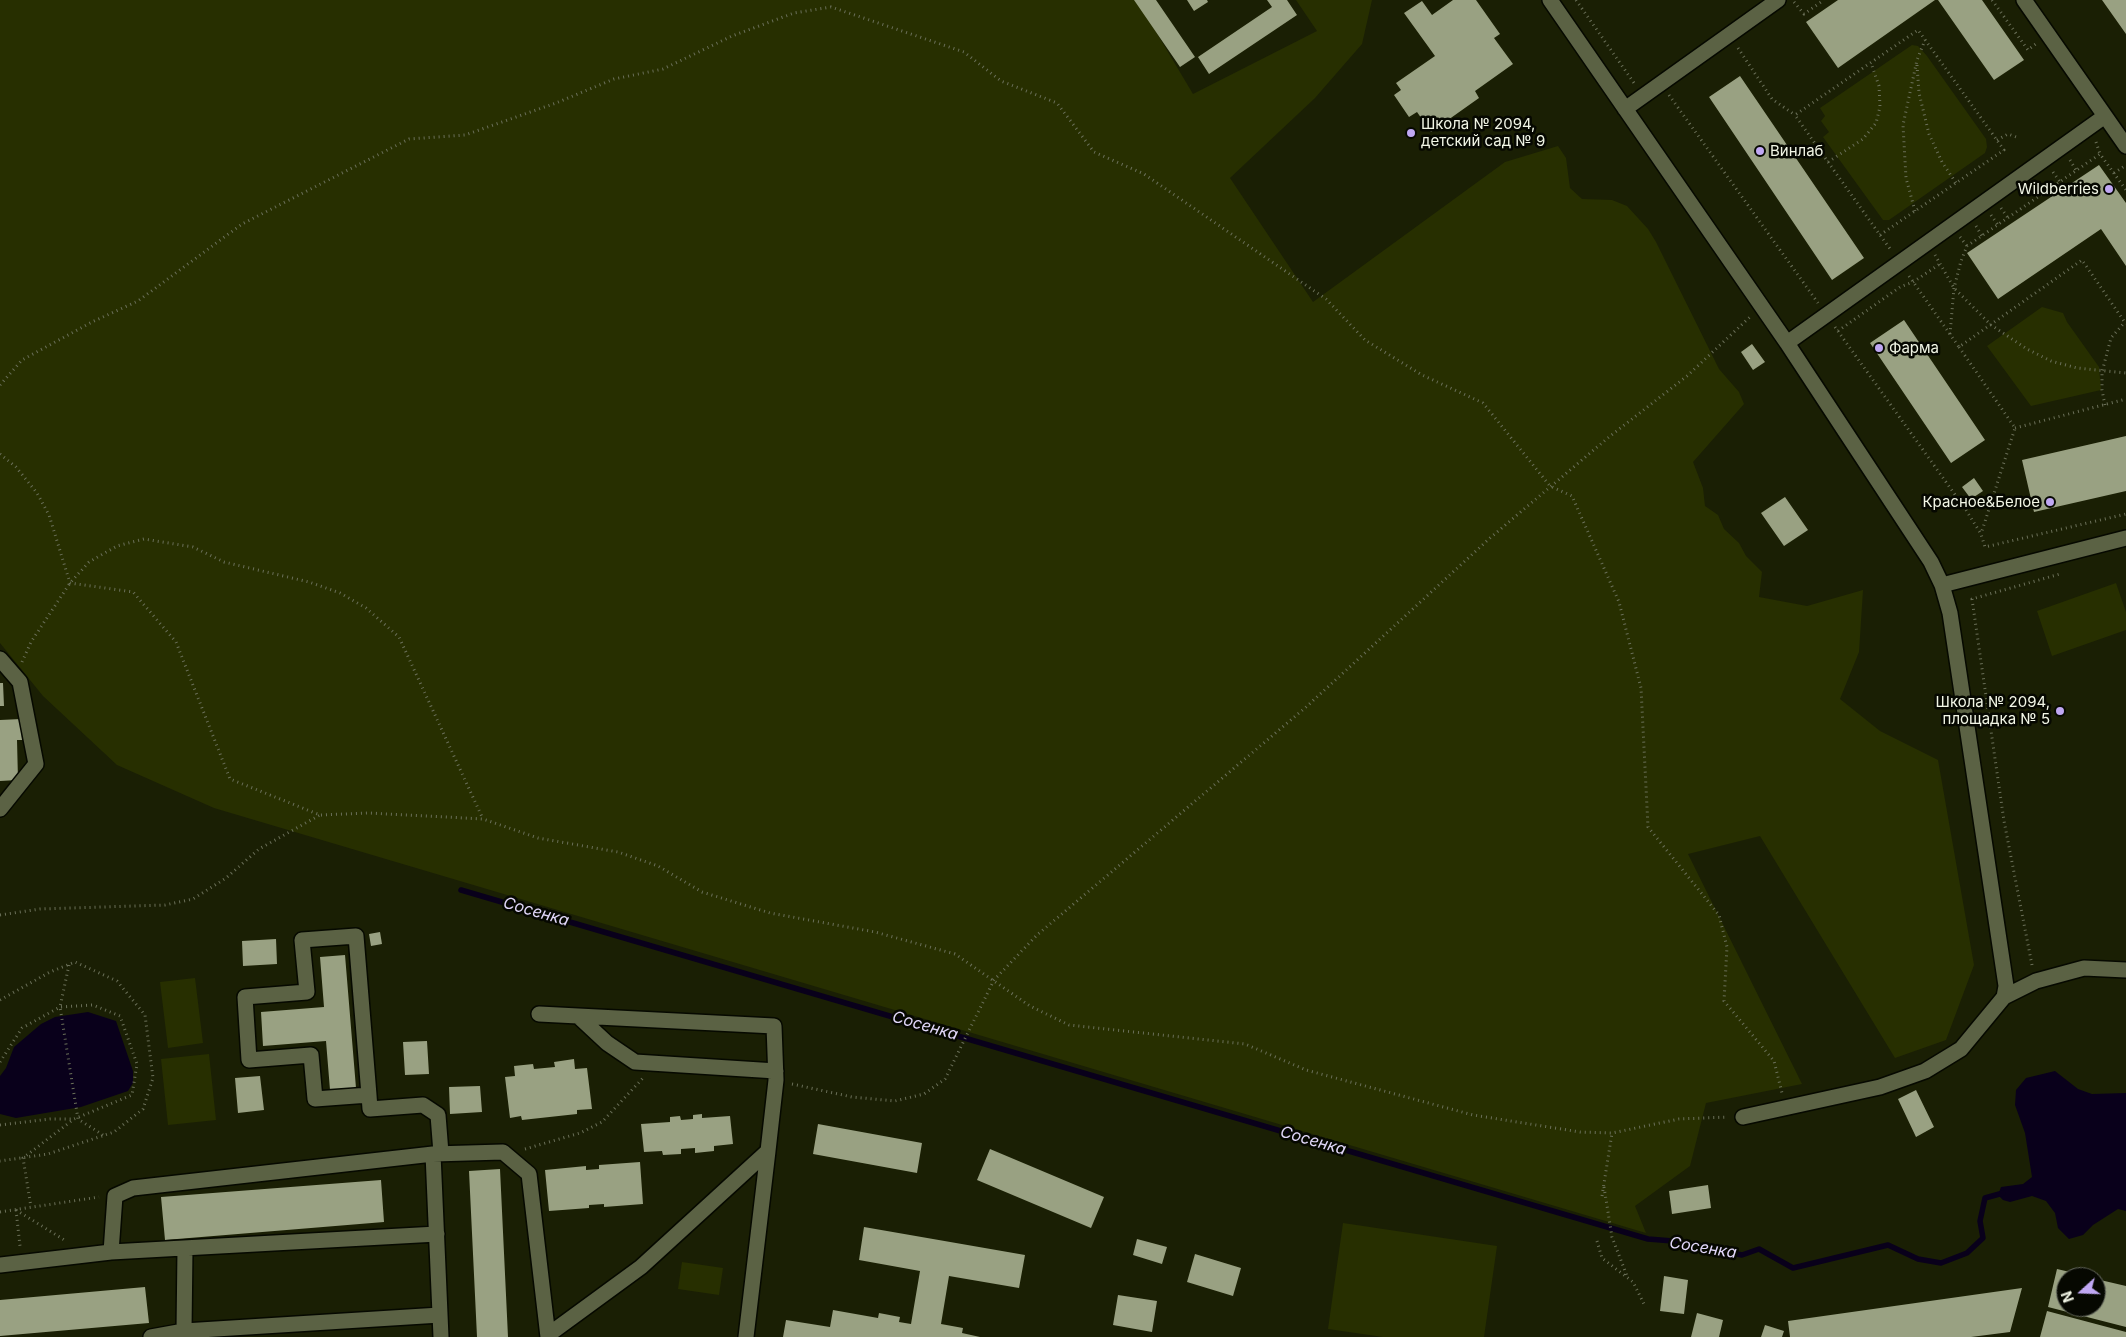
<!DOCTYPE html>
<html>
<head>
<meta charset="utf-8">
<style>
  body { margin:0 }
  #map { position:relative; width:2126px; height:1337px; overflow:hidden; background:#1a1f04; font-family:Inter,sans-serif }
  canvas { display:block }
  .north { position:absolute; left:2056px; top:1267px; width:50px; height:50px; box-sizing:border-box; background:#060801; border:1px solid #64675d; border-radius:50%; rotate:250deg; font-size:14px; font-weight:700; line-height:20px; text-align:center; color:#f2f6e6 }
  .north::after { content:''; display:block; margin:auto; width:18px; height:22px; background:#c0a8f3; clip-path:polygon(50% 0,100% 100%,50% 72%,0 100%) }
</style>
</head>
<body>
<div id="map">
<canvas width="2126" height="1337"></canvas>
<div class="north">N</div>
</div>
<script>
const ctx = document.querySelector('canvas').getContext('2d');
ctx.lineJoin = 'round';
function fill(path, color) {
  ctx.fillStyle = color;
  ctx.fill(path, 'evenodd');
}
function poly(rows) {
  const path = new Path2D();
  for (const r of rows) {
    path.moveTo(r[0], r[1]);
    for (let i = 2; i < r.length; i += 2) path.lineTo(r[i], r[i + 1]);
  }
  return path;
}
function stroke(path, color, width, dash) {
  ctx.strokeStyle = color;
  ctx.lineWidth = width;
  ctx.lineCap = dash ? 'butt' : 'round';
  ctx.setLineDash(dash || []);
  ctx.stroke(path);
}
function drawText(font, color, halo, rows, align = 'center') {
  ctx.font = font + ' Inter,sans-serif';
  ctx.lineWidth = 5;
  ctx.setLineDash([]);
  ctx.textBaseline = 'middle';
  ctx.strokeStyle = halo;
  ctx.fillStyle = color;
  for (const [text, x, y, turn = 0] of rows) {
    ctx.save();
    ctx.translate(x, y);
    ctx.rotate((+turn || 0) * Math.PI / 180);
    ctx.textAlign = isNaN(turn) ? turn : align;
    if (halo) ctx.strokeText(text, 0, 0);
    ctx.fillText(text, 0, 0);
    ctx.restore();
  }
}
const green = poly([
  [0,0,1137,0,1193,94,1317,31,1296,0,1372,0,1362,44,1315,98,1230,178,1313,302,1505,162,1558,146,1566,158,1570,188,1582,199,1612,200,1627,206,1648,229,1656,242,1719,369,1739,392,1744,404,1693,462,1703,488,1705,506,1718,515,1724,529,1739,543,1746,556,1762,572,1759,597,1807,606,1863,590,1859,652,1840,699,1880,731,1938,760,1974,965,1946,1040,1895,1058,1760,836,1688,854,1802,1084,1706,1103,1690,1166,1635,1206,1646,1233,214,808,117,765,43,696,0,643],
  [1912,45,1918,46,1927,56,1986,139,1987,147,1985,153,1889,220,1883,220,1823,137,1829,132,1821,121,1825,116,1820,108],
  [2042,307,2063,313,2067,322,2099,367,2101,390,2031,406,1987,346],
  [2116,583,2126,612,2126,630,2052,656,2037,611],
  [195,978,203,1043,168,1048,160,982],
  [209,1054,216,1120,168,1125,161,1059],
  [1343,1223,1497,1246,1484,1337,1383,1337,1328,1329],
  [682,1262,723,1268,719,1295,678,1289]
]);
const water = poly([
  [88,1012,116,1021,133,1071,133,1083,128,1091,81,1107,16,1118,0,1114,0,1076,6,1068,14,1047,41,1024,55,1017],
  [2055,1071,2078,1089,2092,1094,2126,1093,2126,1211,2118,1209,2093,1225,2083,1235,2069,1239,2058,1228,2055,1213,2046,1201,2032,1196,2010,1202,2003,1200,1998,1195,2001,1187,2023,1184,2032,1177,2025,1133,2015,1105,2016,1090,2026,1078]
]);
const stream = poly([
  [461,890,1648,1239,1673,1241,1742,1255,1759,1249,1793,1268,1888,1245,1918,1259,1941,1263,1967,1253,1983,1238,1980,1221,1985,1198,2003,1193]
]);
const building = poly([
  [1134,0,1156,0,1195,57,1180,67],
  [1187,0,1207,0,1208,2,1194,11],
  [1267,0,1287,0,1297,15,1209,74,1198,57,1272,7],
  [1453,0,1476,0,1500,34,1494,38,1513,64,1475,91,1479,98,1431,132,1417,112,1409,117,1394,95,1401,90,1396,83,1435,56,1404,13,1422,1,1432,15],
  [1838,0,1935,0,1838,68,1806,22],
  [1938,0,1982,0,2024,60,1994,80],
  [2102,0,2126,0,2126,34],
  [1740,76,1864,258,1832,280,1709,97],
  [2099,165,2126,203,2126,266,2101,229,1998,299,1967,253],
  [1904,320,1985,440,1951,463,1870,343],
  [1752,344,1765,362,1753,370,1741,352],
  [2126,436,2126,491,2034,512,2022,460],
  [1974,478,1983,491,1971,499,1962,487],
  [1785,497,1808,530,1784,546,1761,513],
  [0,683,3,683,4,706,0,706],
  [21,719,22,740,17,740,18,780,0,781,0,720],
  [380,932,382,944,371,946,369,934],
  [276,939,277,964,243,966,242,941],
  [345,955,356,1088,330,1090,326,1041,263,1046,261,1012,324,1007,320,957],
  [427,1041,429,1074,405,1075,403,1042],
  [574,1059,575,1069,587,1068,592,1109,577,1110,577,1114,522,1120,521,1116,510,1118,505,1077,515,1076,514,1066,533,1064,534,1069,555,1067,554,1062],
  [260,1076,264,1110,238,1113,235,1078],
  [480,1086,482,1112,450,1114,449,1087],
  [1916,1090,1934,1127,1916,1137,1898,1099],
  [702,1114,702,1118,730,1116,733,1144,714,1146,714,1151,695,1153,695,1148,681,1149,681,1154,663,1155,662,1151,644,1152,641,1124,670,1122,670,1117,680,1116,681,1120,693,1119,693,1115],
  [818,1124,922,1143,917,1173,813,1154],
  [990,1149,1104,1197,1091,1228,977,1180],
  [640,1162,643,1204,604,1207,604,1204,589,1205,589,1208,549,1211,545,1170,586,1166,586,1170,599,1169,599,1165],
  [500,1169,508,1337,477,1337,469,1171],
  [381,1180,384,1222,165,1240,161,1197],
  [1708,1185,1711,1208,1672,1214,1669,1191],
  [864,1227,1025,1255,1019,1288,949,1276,941,1324,963,1328,962,1333,980,1337,783,1337,786,1320,830,1327,833,1310,878,1318,879,1313,900,1317,899,1322,911,1324,920,1271,859,1260],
  [1137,1239,1167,1247,1162,1264,1133,1255],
  [1195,1254,1241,1268,1233,1296,1187,1282],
  [2057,1269,2087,1276,2066,1277,2066,1307,2096,1307,2096,1279,2126,1286,2126,1327,2048,1307],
  [1664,1276,1688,1280,1684,1314,1660,1311],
  [145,1287,149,1323,0,1336,0,1300],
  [2022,1288,2010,1332,1971,1337,1790,1337,1788,1321],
  [1118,1295,1157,1301,1152,1332,1113,1325],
  [2047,1311,2126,1332,2126,1337,2040,1337],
  [1697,1313,1723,1320,1719,1337,1691,1337],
  [1765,1325,1784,1331,1782,1337,1761,1337]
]);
const path = poly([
  [1576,0,1634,83],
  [1992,0,2028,50,2037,43],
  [1794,2,1804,14,1824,0],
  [1738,48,1772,99,1795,115],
  [1917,65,1919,93,1929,134,1942,162,1956,183],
  [1669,95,1818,303],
  [1997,140,2008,134,2019,138],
  [2096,142,2100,154],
  [2070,160,2076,170],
  [1828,162,1863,139,1876,123,1880,107,1879,86,1871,63],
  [2053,172,2060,182],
  [2114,173,2126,165],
  [2034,185,2040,195],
  [2001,208,2008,218],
  [1915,211,1906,178,1903,125,1917,60,1925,40],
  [1991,215,1998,225],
  [1976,226,1982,236],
  [1880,235,2004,150,1918,30,1795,115,1828,162,1880,235,1891,250],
  [1960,237,1967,246],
  [1935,255,1954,288,1991,325,2027,349,2051,361,2077,368,2126,373],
  [1909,276,1959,347,2082,260,2126,324],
  [1835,327,1966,510,1981,534,1985,547,2126,514],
  [1838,331,1900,287,1913,282,1940,264],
  [1950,334,1954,288,1961,261,1967,246,2100,154,2126,190],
  [1959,347,2015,428,1981,534],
  [0,385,22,360,92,322,138,301,242,224,409,139,465,135,556,103,614,79,663,69,732,36,794,13,831,7,964,52,1001,81,1057,103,1094,152,1144,174,1326,299,1365,340,1422,375,1483,403,1550,486,1572,496,1619,602,1641,688,1648,827,1719,915,1727,947,1724,1001,1774,1061,1782,1093],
  [2105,405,2102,390,2102,372,2111,338,2125,322],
  [2015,428,2126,399],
  [0,454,16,467,37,493,49,515,70,583,133,592,176,642,230,779,320,815,369,813,483,819,538,838,618,852,658,866,702,892,770,913,875,932,955,954,1030,1006,1069,1025,1245,1044,1306,1070,1473,1115,1580,1132,1612,1133,1679,1119,1728,1117],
  [22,662,31,642,70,583,89,562,117,546,144,539,193,547,224,562,309,582,340,593,366,608,399,637,483,819],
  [0,915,40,909,165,905,193,899,226,878,259,849,320,815],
  [69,965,60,1007,78,1119,103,1135],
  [2032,965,2004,821,1972,599,2060,574],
  [0,1000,50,972,75,962,117,981,145,1015,153,1078,143,1109,114,1132,48,1154,0,1161],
  [0,1062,22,1028,60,1007,93,1005,120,1016,137,1064,132,1095,74,1119,23,1158,31,1207],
  [792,1084,852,1097,895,1101,924,1094,945,1079,994,980,1037,935,1305,708,1490,538,1609,437,1687,376,1751,316],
  [0,1125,50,1119,74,1119],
  [525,1149,580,1133,602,1122,643,1078],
  [1604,1187,1612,1237,1627,1276],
  [1602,1196,1612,1133],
  [16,1210,66,1241],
  [16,1210,20,1246],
  [0,1212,99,1197],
  [1597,1241,1602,1258,1633,1282,1644,1304]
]);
const minor = poly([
  [1550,0,1787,343,1931,562,1942,585,1950,613,2006,986,2004,997],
  [2024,0,2126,146],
  [1625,109,1778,0],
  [1787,343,2105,116],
  [1942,585,2126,538],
  [0,659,20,682,36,764,0,809],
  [539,1014,774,1026,776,1080,768,1151,641,1267,548,1335],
  [578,1016,607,1043,635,1062,776,1071],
  [369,1095,315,1099,311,1055,249,1060,245,997,307,992,302,940,356,936,369,1095,370,1109,423,1105,438,1115,441,1153],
  [1743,1117,1880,1087,1925,1071,1961,1049,2004,997,2036,981,2084,968,2126,970],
  [433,1154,503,1152,529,1174,548,1337],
  [111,1252,437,1234],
  [0,1265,111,1252,115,1196,133,1188,433,1154,441,1337],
  [184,1331,440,1315],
  [151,1337,184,1331,185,1249],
  [746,1337,768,1151]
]);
const markers = [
  [1411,133,5,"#c0a8f3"],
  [1760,151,5,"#c0a8f3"],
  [2109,189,5,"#c0a8f3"],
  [1879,348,5,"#c0a8f3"],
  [2050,502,5,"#c0a8f3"],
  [2060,711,5,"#c0a8f3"]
];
const poiNames = [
  ["Школа № 2094,",1421,124],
  ["детский сад № 9",1421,141],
  ["Винлаб",1770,151],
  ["Wildberries",2099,189,"right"],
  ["Фарма",1889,348],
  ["Красное&Белое",2040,502,"right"],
  ["Школа № 2094,",2050,702,"right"],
  ["площадка № 5",2050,719,"right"]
];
const waterNames = [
  ["Сосенка",536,912,16],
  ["Сосенка",925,1026,16],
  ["Сосенка",1313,1141,16],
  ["Сосенка",1703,1248,9]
];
fill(green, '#272f00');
fill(water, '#09001b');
stroke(stream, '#09001b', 5.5);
fill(building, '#99a182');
stroke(minor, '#060900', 18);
stroke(path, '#6b7059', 3, [1, 4]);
stroke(minor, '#5b6244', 15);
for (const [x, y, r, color] of markers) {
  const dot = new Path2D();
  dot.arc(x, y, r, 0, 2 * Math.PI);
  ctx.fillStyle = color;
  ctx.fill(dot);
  stroke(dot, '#060801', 2);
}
drawText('15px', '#f2f6e6', '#060801', poiNames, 'left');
drawText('italic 16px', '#e2d8fa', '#060801', waterNames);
</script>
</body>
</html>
